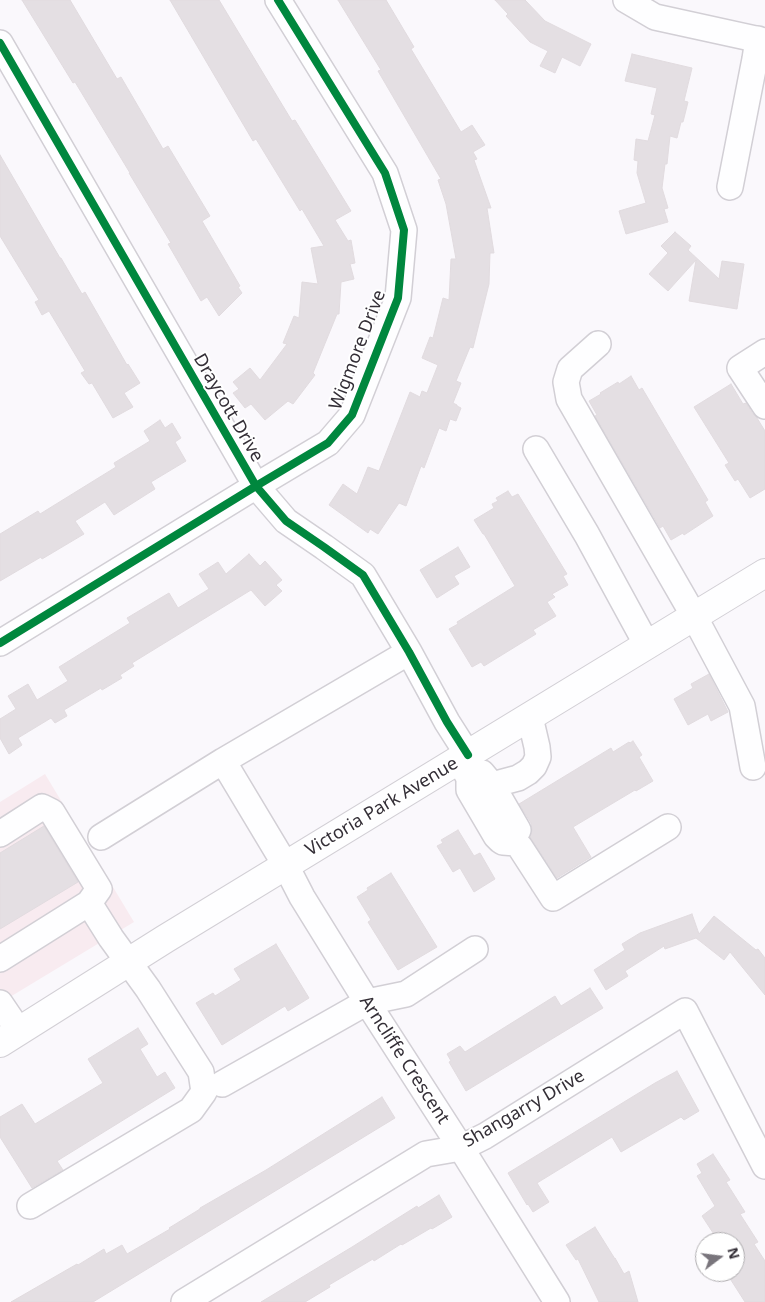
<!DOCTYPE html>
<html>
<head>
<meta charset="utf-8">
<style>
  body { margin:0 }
  #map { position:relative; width:765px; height:1302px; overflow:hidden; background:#faf8fc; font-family:"Noto Sans",sans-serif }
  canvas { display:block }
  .north { position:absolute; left:695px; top:1232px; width:50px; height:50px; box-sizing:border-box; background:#fff; border:1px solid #aeacaf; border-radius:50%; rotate:75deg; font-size:14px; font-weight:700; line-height:20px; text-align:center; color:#342f37 }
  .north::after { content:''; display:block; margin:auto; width:18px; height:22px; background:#79757c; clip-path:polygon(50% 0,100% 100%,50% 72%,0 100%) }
</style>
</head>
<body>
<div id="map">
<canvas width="765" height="1302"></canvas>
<div class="north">N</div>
</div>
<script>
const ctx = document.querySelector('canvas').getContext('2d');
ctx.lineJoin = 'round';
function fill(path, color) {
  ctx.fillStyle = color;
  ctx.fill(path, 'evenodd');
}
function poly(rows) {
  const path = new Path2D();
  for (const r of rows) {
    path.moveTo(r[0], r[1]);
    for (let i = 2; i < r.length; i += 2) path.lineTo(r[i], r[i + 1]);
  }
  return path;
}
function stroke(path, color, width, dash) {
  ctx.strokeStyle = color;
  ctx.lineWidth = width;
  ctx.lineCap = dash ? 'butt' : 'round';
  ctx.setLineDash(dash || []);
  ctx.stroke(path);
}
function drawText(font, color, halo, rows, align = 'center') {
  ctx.font = font + ' "Noto Sans",sans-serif';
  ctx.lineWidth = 4;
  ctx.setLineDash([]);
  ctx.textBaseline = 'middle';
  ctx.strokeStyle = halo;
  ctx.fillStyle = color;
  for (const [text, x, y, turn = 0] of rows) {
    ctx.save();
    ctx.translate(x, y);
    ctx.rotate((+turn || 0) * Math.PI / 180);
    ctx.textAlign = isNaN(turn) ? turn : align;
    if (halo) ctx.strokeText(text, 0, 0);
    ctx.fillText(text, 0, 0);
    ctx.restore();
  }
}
const commercial = poly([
  [45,774,134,922,0,1003,0,802]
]);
const building = poly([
  [22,0,70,0,117,79,121,77,163,149,168,146,210,216,202,221,240,286,238,287,242,293,219,316,207,297,201,301,168,244,171,243,129,173,130,173,75,82,73,83,22,0],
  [170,0,219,0,292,121,295,120,351,211,335,220,348,241,351,240,355,263,350,264,354,279,341,282,339,314,337,314,313,373,315,375,293,404,288,401,265,420,251,404,245,408,233,393,239,389,233,382,250,368,260,380,287,344,283,343,294,316,299,318,302,282,318,284,311,248,324,246,302,209,300,211,256,139,253,141,170,0],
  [338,0,386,0,414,47,411,49,461,132,472,125,485,145,473,152,477,159,474,160,491,208,487,208,494,253,490,253,489,284,473,348,470,347,456,381,461,383,453,403,457,405,457,406,461,408,456,421,450,419,446,431,439,428,424,468,421,466,406,506,399,503,378,534,370,529,368,533,329,505,343,484,357,494,368,467,379,471,410,392,420,397,422,391,427,393,438,365,422,358,430,337,433,338,443,298,449,300,451,259,456,259,446,204,438,180,441,179,378,71,381,70,338,0],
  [495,0,525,0,545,21,591,44,580,66,562,57,555,73,540,66,548,51,530,42,506,16,508,14,495,0],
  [632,54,692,68,684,101,688,102,683,122,681,122,677,138,670,136,667,164,665,164,662,188,668,208,664,209,668,222,626,234,619,211,646,203,637,173,638,161,634,160,636,139,648,141,655,115,651,114,657,88,625,81,632,54],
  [0,155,60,258,61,258,82,294,85,292,127,365,128,364,140,383,124,393,133,407,113,418,92,383,89,384,81,373,85,371,49,311,42,315,35,302,39,300,0,236,0,155],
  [675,232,691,246,688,250,719,279,722,261,744,264,737,309,689,301,696,260,668,291,649,274,668,253,661,246,675,232],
  [631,376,639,390,642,388,708,500,705,502,713,516,684,535,683,533,671,540,663,526,660,528,595,416,597,415,589,401,601,394,600,393,618,382,619,384,631,376],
  [731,384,743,404,746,403,753,414,757,418,765,431,765,489,750,498,738,479,735,481,725,465,729,463,694,407,731,384],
  [160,420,165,428,172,423,181,438,175,442,186,461,151,482,155,489,114,515,105,502,75,521,84,534,42,559,41,557,0,581,0,534,38,511,40,514,116,467,114,463,150,441,144,431,160,420],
  [508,491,512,497,518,494,567,574,563,576,568,585,552,594,555,597,547,602,556,616,533,630,536,634,484,666,481,662,472,667,449,629,458,624,457,622,515,586,484,534,483,534,474,520,494,508,492,504,498,501,496,498,508,491],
  [458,547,470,567,454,576,459,584,437,598,420,570,458,547],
  [249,554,260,566,265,561,282,580,276,585,282,591,265,606,251,590,132,663,134,666,120,675,122,678,102,690,101,688,64,710,67,716,55,723,51,718,18,738,22,745,9,754,0,738,0,719,16,709,8,696,28,684,37,700,68,681,59,667,130,623,127,618,169,593,178,608,209,589,199,574,218,562,226,574,249,554],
  [709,674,728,712,711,721,708,714,688,725,674,699,693,688,691,684,709,674],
  [633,741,642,755,639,757,653,781,636,791,635,790,573,827,591,857,557,878,530,837,532,830,531,823,519,804,611,748,613,752,629,742,630,743,633,741],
  [44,826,78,882,0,929,0,853,44,826],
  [458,830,474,856,480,853,495,879,474,892,460,868,453,872,437,846,443,843,441,840,458,830],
  [391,873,437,947,398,970,368,922,371,920,357,897,368,890,367,888,391,873],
  [692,914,699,934,714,916,756,950,758,949,765,958,765,995,730,952,724,960,696,938,665,949,664,946,625,971,628,976,606,990,594,970,625,950,622,944,640,933,692,914],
  [276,944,309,998,288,1011,285,1006,222,1045,196,1003,213,993,215,996,241,980,234,969,276,944],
  [590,988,603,1008,466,1091,449,1062,451,1061,447,1054,460,1046,465,1052,555,996,561,1006,590,988],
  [138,1028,148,1044,140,1049,157,1077,165,1072,175,1088,57,1161,63,1170,32,1188,0,1137,0,1117,22,1104,35,1124,103,1083,88,1059,138,1028],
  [677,1071,699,1111,684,1120,681,1117,621,1152,612,1137,537,1183,549,1202,533,1212,528,1204,527,1205,508,1173,655,1083,677,1071],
  [382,1097,395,1118,93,1302,11,1302,77,1264,78,1265,104,1249,106,1254,122,1245,127,1254,170,1229,169,1228,200,1209,200,1208,266,1170,382,1097],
  [713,1154,730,1180,726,1182,745,1212,740,1214,758,1242,754,1244,765,1261,765,1302,745,1302,729,1277,735,1273,735,1242,719,1242,702,1216,715,1206,697,1176,702,1173,697,1164,713,1154],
  [439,1195,452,1217,432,1229,431,1228,402,1245,401,1244,374,1261,373,1259,329,1285,330,1287,305,1302,261,1302,352,1247,417,1206,418,1208,439,1195],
  [595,1227,615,1259,615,1258,624,1274,629,1271,638,1302,599,1302,578,1259,576,1260,566,1245,595,1227]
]);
const minor = poly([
  [626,0,655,17,765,41],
  [0,43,256,486,286,521,324,547,363,575,409,652,447,722,468,755],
  [730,187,755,59,758,39],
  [598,344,570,369,566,382,569,399,694,616,742,706,753,767],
  [765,352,740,368,765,406],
  [536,449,587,535,647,645],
  [0,643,256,486,328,443,352,415,398,298,404,230,385,173,278,0],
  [409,652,223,761,286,866,302,897,367,1002,461,1148,557,1302],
  [459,760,469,778,469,790,496,836,500,840,503,842,516,843,520,847,553,898,668,827],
  [482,773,492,785,518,830],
  [492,785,518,778,528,772,534,766,538,757,537,747,530,717],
  [0,834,42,807,52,812,99,889,89,903],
  [101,837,223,761],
  [0,959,89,903,111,938,148,989,201,1072,204,1092,191,1110,30,1206],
  [0,1003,19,1031],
  [222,1084,367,1002,406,994,475,949],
  [184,1302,426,1154,461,1148,485,1136,685,1011,765,1166]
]);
const major = poly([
  [0,1043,165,939,765,573]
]);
const cycleway = poly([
  [0,43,256,486,286,521,324,547,363,575,409,652,447,722,468,755],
  [0,643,256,486,328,443,352,415,398,298,404,230,385,173,278,0]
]);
const streetNames = [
  ["Wigmore Drive",358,350,-69],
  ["Draycott Drive",228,408,60],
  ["Victoria Park Avenue",382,807,-31],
  ["Arncliffe Crescent",404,1060,57],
  ["Shangarry Drive",524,1109,-30]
];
fill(commercial, '#f8ebf0');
fill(building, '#e4dfe3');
stroke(building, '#e1dbdf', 1);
stroke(minor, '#d2cfd5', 28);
stroke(major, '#d2cfd5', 30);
stroke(minor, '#fefeff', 25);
stroke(major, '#fefeff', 28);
stroke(cycleway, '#00873e', 8);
drawText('18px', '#342f37', '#fff', streetNames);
</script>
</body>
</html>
